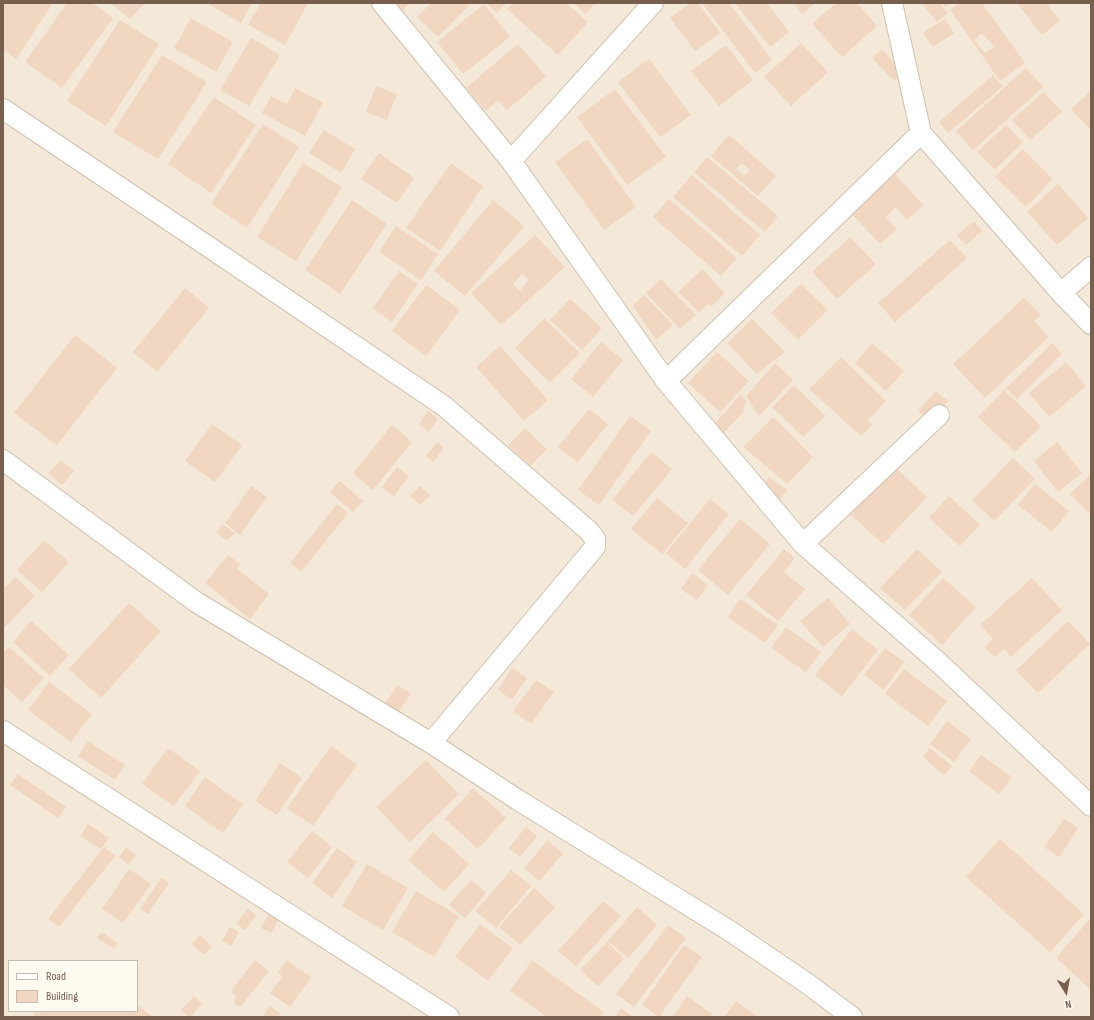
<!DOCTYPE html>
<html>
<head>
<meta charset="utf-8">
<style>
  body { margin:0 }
  #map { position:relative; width:1094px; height:1020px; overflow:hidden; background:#fcf6ea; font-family:"Sofia Sans Condensed",sans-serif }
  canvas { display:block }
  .frame { position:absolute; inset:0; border:4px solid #775e4d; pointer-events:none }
  .legend { position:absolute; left:8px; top:960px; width:130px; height:52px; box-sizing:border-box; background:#fffaf0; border:1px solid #c9bcaf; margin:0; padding:5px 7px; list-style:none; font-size:12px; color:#775e4d }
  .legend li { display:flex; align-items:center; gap:8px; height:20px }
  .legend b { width:20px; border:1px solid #c9bcaf }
  .north { position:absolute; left:1046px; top:972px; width:40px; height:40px; -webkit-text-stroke:3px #fffaf0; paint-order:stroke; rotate:169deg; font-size:11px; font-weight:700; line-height:16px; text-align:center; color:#775e4d }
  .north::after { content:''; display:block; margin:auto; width:14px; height:18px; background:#775e4d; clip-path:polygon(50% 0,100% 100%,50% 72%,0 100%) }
</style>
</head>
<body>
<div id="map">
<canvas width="1094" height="1020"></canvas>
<div class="frame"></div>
<ul class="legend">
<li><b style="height:5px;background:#fff"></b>Road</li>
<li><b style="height:11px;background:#f1d7c2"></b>Building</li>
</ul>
<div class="north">N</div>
</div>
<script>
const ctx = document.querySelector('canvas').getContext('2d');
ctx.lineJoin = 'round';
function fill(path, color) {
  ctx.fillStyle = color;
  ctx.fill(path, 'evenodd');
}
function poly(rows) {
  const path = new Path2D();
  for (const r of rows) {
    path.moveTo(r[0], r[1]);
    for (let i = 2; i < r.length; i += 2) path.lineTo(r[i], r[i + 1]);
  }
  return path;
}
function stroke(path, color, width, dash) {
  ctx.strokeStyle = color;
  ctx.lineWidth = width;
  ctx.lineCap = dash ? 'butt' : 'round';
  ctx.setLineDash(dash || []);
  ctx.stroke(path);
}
const residential = poly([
  [3,3,1091,3,1091,1017,3,1017],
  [9,961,137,961,137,1011,9,1011]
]);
const building = poly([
  [3,3,53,3,16,59,3,50],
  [67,3,92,3,113,18,62,88,25,62],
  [111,3,145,3,130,19],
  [210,3,252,3,241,23,209,5],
  [261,3,308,3,285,45,248,25],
  [395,3,410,3,402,11],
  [431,3,468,3,470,5,438,37,417,17],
  [487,3,506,3,497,13],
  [513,3,566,3,588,22,558,55,507,9],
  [573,3,595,3,586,14],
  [690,3,698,3,720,33,695,51,670,18],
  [702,3,729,3,772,60,755,73],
  [735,3,767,3,789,32,770,47],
  [793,3,815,3,802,14],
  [836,3,857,3,877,26,842,57,812,24],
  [924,3,940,3,948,13,937,22,922,4],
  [942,3,951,3,946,7],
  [959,3,982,3,1025,63,1000,81,950,10],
  [982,33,994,47,985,53,974,40],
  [1017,3,1046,3,1060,21,1042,35],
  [484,4,510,37,463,74,437,42],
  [191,18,233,42,216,72,174,48],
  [945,19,954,33,933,47,923,33],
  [120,20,159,44,106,126,67,101],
  [251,38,280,55,249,106,220,90],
  [801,43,828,72,791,106,764,77],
  [518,44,546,77,507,110,498,100,486,111,466,88],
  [726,45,753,80,719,106,691,71],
  [882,49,903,73,894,81,872,58],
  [162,55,207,82,158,159,113,132],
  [649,59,691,115,660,137,618,82],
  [1026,68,1043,87,973,150,956,131],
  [993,75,1003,86,948,133,939,122],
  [376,86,397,94,387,120,366,112],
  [295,88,323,103,305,136,262,113,271,96,287,104],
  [615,89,666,157,627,185,577,117],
  [1091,91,1091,130,1071,109],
  [1044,92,1062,112,1030,140,1012,120],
  [214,97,256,125,211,193,168,164],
  [263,124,299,147,247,228,211,204],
  [1006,125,1023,142,995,170,977,152],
  [324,130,355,149,341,173,309,153],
  [729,135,776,176,758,196,711,156],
  [742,163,750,170,744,176,736,169],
  [587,139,636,207,604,230,555,162],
  [1023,149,1053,179,1026,207,995,177],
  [379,153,414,178,397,203,361,179],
  [707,157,778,216,765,232,694,172],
  [303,163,342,187,296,261,257,237],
  [451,163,483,186,440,251,406,228],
  [893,172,923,205,907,220,896,207,886,217,897,229,880,244,850,212],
  [692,175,760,235,742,256,673,197],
  [1058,184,1088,218,1057,245,1027,212],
  [669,199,737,258,721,276,653,217],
  [352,200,387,224,340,294,305,270],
  [493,200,524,226,465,296,434,271],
  [974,221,982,231,966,245,957,235],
  [396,226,438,254,421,280,379,252],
  [535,235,565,267,501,325,471,293],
  [522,274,529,280,520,291,513,284],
  [850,237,876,264,837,299,812,272],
  [950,240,967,258,895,322,878,303],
  [702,269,725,293,712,306,708,304,699,312,678,292],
  [399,271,418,284,392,322,373,308],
  [661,279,696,315,680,329,646,293],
  [801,284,828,310,798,340,771,313],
  [426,285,460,310,426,356,392,331],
  [185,288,209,308,157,372,133,352],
  [644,295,673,325,656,340,633,306],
  [1024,298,1041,315,1034,321,1049,337,985,398,953,364],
  [570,299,602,328,582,350,550,320],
  [544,318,580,353,550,383,515,348],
  [752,319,785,352,757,374,727,343],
  [75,335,117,368,57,445,14,413],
  [601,342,623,360,593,397,571,379],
  [872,343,904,371,886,391,855,363],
  [1052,343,1062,354,1017,399,1006,388],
  [500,346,548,400,524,421,476,367],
  [717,352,749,381,720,412,688,383],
  [841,357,886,401,868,420,872,425,861,436,809,389],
  [1066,362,1086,386,1049,417,1029,393],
  [775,363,793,380,759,416,746,396],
  [794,385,825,416,803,437,772,407],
  [1004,390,1041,426,1015,452,978,417],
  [936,391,948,401,930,421,918,411],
  [740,395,747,401,744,406,745,410,718,439,709,430],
  [589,409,608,424,578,462,558,447],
  [428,411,438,419,428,432,419,424],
  [630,416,651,431,599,505,578,490],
  [773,417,813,457,787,484,743,447],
  [212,424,242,445,215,482,185,461],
  [392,425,412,442,373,490,353,473],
  [525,428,547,449,530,466,508,445],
  [437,442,444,448,433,462,426,456],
  [1057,442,1082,473,1058,492,1034,461],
  [651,452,672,469,633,516,612,500],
  [1013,458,1035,479,994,521,972,500],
  [61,460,74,471,62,485,48,473],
  [397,467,409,476,394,496,382,487],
  [895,467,927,497,883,544,851,515],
  [1091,474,1091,515,1070,494],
  [769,477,787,490,779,501,761,487],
  [340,481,363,501,353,512,330,492],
  [1035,484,1069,511,1052,532,1018,505],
  [251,486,267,497,240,535,225,523],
  [420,486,430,495,420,505,410,496],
  [949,496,980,525,960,546,929,518],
  [657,498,688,523,662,554,631,529],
  [710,499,729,514,685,569,666,553],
  [337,504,348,513,301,572,290,563],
  [740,519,770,544,728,595,698,570],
  [223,524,235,533,227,541,216,532],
  [44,540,69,562,42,592,17,570],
  [784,549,795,558,784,572,805,589,778,621,746,595],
  [917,549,942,572,905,610,880,588],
  [228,555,240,564,237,569,269,594,250,619,205,583],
  [692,573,708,585,697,600,681,589],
  [15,577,35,596,3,629,3,590],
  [943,578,976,607,942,645,909,615],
  [1032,578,1062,610,1011,657,1004,649,995,657,984,647,993,639,980,625],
  [828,598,850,624,823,647,800,621],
  [740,599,778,625,765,643,728,617],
  [129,603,161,631,101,698,69,669],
  [31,621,69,655,50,676,13,642],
  [1068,621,1090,644,1038,693,1016,670],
  [786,627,821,652,806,672,771,648],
  [852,629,878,650,842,696,815,675],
  [9,647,44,678,22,702,3,685,3,653],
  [885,648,904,662,884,690,864,675],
  [512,668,527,678,512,700,498,690],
  [904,669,947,701,928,726,885,694],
  [536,680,554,692,531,724,513,711],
  [49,682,92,714,71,742,28,710],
  [398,685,411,694,398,712,385,703],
  [947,721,971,739,954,762,930,744],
  [88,741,125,765,115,780,78,756],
  [331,746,357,765,313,826,287,808],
  [168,748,200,771,174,806,142,784],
  [930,748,952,766,944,775,923,757],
  [981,755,1012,777,999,794,969,771],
  [426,760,459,794,410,842,376,807],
  [280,763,302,778,277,815,255,801],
  [18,774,66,807,58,818,10,785],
  [205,777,243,804,223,833,185,806],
  [473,788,506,818,478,849,445,819],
  [1064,819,1078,828,1059,857,1044,847],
  [88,824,109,838,101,849,80,836],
  [526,827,537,836,520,857,509,848],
  [312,831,332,847,308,878,287,862],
  [433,832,469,864,444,892,408,860],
  [1000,839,1084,914,1050,952,966,877],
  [548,840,563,854,539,881,524,868],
  [104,847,115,856,59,927,48,919],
  [126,847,136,855,129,865,119,857],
  [337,848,357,862,332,898,312,883],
  [367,864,408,888,383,930,342,906],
  [129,869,151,884,123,923,102,909],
  [511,870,531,886,496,928,476,911],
  [161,878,169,883,148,914,140,909],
  [471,880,486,893,465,918,449,905],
  [534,888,555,907,520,945,499,927],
  [416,891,459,916,434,957,392,932],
  [603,901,621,916,576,966,558,951],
  [637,907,657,925,628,958,608,941],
  [248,908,256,915,245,930,236,924],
  [269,914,279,919,271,933,261,928],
  [1089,920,1091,922,1091,990,1056,958],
  [480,924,513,948,488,981,455,957],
  [668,925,686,938,634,1007,616,994],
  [230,927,239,932,231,946,222,941],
  [101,932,118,943,114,949,97,938],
  [200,935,212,946,204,955,192,944],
  [607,942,624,959,598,986,580,970],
  [684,945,702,957,659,1017,642,1005],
  [255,960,269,971,240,1007,233,1002,237,997,231,991],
  [287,960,311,977,290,1007,270,993,282,977,278,973],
  [532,960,604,1012,600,1017,547,1017,510,991],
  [194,996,202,1003,190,1017,189,1017,181,1010],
  [687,996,712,1014,710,1017,672,1017],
  [736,1001,758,1017,724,1017],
  [137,1005,153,1017,36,1017,32,1014,35,1011,137,1011],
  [270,1006,281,1014,279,1017,262,1017],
  [621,1008,633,1017,615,1017]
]);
const street = poly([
  [382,3,511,161,666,381,803,544,938,662,1091,806],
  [892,3,921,133,1061,293,1091,324],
  [3,109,203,243,444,406,589,531,595,539,595,547,431,743],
  [511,161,653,3],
  [1061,293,1091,267],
  [666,381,921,133],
  [3,460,196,602,431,743,518,800,730,931,808,984,852,1017],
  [803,544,939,415],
  [3,731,449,1017]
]);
fill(residential, '#f4e9d8');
fill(building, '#f1d7c2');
stroke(street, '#cfbfaf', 22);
stroke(street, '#fff', 20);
</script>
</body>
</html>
